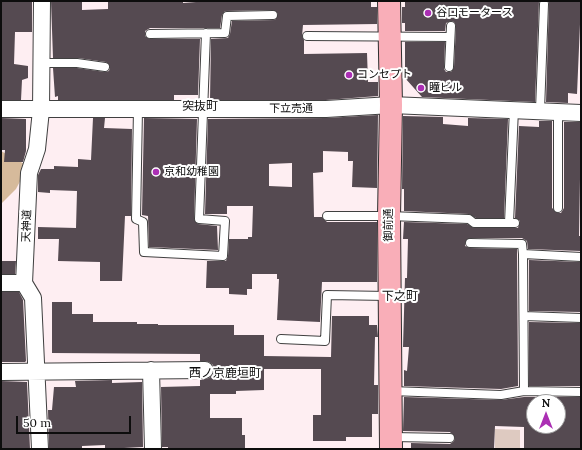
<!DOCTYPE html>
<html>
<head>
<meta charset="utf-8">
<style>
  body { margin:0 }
  #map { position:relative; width:582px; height:450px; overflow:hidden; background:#feeef2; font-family:Lora,serif }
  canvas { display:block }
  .frame { position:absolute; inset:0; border:2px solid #0d0d0d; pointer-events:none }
  .north { position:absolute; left:526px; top:394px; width:40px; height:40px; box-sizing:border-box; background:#fff; border:1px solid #9e9e9e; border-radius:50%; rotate:0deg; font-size:11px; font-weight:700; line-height:16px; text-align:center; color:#0d0d0d }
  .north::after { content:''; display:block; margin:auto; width:14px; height:18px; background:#ab2fb4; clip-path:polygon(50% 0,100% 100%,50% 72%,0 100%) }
  .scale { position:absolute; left:16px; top:416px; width:115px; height:18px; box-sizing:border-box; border:2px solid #0d0d0d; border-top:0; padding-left:5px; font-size:12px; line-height:14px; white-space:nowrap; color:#0d0d0d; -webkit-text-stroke:3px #fff; paint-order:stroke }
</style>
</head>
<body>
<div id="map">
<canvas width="582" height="450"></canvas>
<div class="frame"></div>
<div class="north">N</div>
<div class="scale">50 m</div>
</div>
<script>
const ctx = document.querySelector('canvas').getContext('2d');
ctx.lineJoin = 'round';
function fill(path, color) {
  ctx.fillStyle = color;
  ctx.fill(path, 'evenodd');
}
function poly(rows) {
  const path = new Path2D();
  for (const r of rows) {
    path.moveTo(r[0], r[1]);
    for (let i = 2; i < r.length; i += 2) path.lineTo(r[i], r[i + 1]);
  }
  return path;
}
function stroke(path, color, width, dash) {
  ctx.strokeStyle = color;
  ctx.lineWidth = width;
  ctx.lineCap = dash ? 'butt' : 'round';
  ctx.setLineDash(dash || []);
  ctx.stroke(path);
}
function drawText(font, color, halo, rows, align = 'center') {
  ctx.font = font + ' Lora,"Noto Sans JP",serif';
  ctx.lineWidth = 4;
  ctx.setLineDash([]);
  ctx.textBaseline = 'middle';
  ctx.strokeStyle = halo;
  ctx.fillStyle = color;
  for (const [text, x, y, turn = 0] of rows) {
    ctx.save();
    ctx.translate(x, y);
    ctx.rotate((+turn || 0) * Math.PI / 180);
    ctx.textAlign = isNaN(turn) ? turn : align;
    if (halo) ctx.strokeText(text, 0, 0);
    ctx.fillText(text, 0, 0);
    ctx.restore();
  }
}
const forest = poly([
  [1,151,28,166,16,189,1,204]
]);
const cemetery = poly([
  [495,429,520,430,520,449,495,449]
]);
const building = poly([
  [2,1,32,1,32,32,15,32,14,64,28,66,28,78,22,80,21,100,1,100],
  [51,1,82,1,82,10,108,9,108,1,183,1,183,3,209,1,371,1,371,7,377,7,377,24,303,25,302,36,304,40,304,54,367,53,368,82,378,82,378,96,326,100,210,100,211,39,228,38,230,34,232,21,275,20,278,14,273,10,225,11,222,15,220,28,150,28,145,31,145,36,150,39,200,39,198,95,174,95,174,100,58,100,58,96,55,97,53,68,77,68,105,72,109,71,110,67,106,62,78,58,53,58],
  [405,1,539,1,535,102,422,97,405,78,405,42,445,42,444,69,446,72,451,72,454,67,456,26,454,22,451,21,446,23,445,31,405,31,405,23,402,23,402,7,405,7],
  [549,1,581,1,577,94,568,93,568,103,546,102],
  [378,115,377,188,352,187,353,161,348,161,348,152,323,151,323,172,313,173,314,217,322,217,327,222,377,222,377,282,322,282,320,322,277,320,279,279,277,279,277,274,252,274,252,289,247,289,247,295,229,294,229,288,206,288,207,261,226,261,228,256,229,239,248,239,248,237,252,237,253,206,227,206,227,214,205,214,208,119,326,118],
  [292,163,292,187,269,186,269,164],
  [403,116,443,117,443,124,468,126,468,118,508,119,504,218,476,218,469,214,404,211,404,189,402,189],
  [1,118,26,119,26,151,23,162,4,162,5,150,1,150],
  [93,118,105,118,104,128,132,129,131,216,125,216,122,281,100,281,100,262,58,261,59,239,38,239,38,227,76,228,77,191,50,190,50,193,38,192,38,175,41,169,54,169,54,166,78,167,78,159,91,160],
  [144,118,197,119,194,219,198,224,217,226,218,250,149,247,148,216,142,215],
  [539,121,552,121,552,208,558,213,561,213,564,208,564,122,581,122,579,236,581,236,581,251,528,249,527,241,522,238,470,238,465,243,465,246,470,248,517,249,518,386,501,389,404,386,404,370,407,371,409,347,403,347,405,278,407,278,408,239,403,239,404,222,467,224,474,228,518,228,520,221,515,218,519,126,539,127],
  [529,260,581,262,581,312,529,311],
  [1,261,16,261,15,274,1,274],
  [1,292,19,292,23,300,26,361,25,362,1,362],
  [52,302,72,302,72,314,93,314,93,322,137,322,137,324,158,324,158,325,234,325,234,335,264,335,264,356,331,357,332,316,369,316,369,325,377,325,378,337,375,337,374,385,378,385,378,414,372,414,372,437,346,437,346,441,313,441,313,415,321,415,321,369,264,369,264,390,236,391,236,394,210,394,210,418,242,418,242,435,245,435,245,449,168,449,168,447,162,447,161,387,200,386,200,380,209,378,213,375,214,370,213,365,209,362,200,361,200,354,52,353],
  [529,322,581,323,581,386,529,386],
  [112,380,112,383,142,382,143,447,105,449,105,445,82,446,82,449,49,449,48,410,52,410,54,387,76,387,75,381],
  [1,381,27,382,30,449,1,449],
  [404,397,501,400,524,397,581,397,581,449,524,449,524,427,495,426,494,449,411,449,411,443,450,444,454,441,455,438,450,432,403,431],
  [534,402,558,402,558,426,534,426]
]);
const lane = poly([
  [150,34,225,33,227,16,273,15],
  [307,36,450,37],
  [42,63,77,63,105,67],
  [449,67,451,26],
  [138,109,136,219,143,222,144,252,223,256,225,221,199,219,206,33],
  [540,110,544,4],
  [558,208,558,111],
  [327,216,389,216,469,219,474,223,515,223],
  [509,223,514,109],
  [470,243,522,244,523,254],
  [524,316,581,318],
  [281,339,325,341,327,295,388,296],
  [391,391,501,395,524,391,581,392],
  [524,391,523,254,581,257],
  [392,437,450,438]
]);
const street = poly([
  [1,109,326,109,391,105,581,113],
  [1,283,24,283],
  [151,370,153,449],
  [1,372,205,370],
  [40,449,33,298,24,283,29,173,37,149,41,110,42,1]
]);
const secondary = poly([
  [389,1,391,105,389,216,391,449]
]);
const markers = [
  [428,13,4,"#ab2fb4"],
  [349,75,4,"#ab2fb4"],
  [421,88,4,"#ab2fb4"],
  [156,172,4,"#ab2fb4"]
];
const poiNames = [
  ["谷口モータース",436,13],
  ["コンセプト",357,75],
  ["瞳ビル",429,88],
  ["京和幼稚園",164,172]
];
const streetNames = [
  ["下立売通",291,109],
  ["御前通",389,225,-90],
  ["天神道",27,226,-88]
];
const neighbourhoodNames = [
  ["突抜町",200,107],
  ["下之町",400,297],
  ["西ノ京鹿垣町",225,374]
];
fill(forest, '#d6ba9b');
fill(cemetery, '#decac1');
fill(building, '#554a51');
stroke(lane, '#404040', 10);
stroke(street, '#404040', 18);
stroke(secondary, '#2f2f2f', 24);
stroke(lane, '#fff', 8);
stroke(street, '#fff', 16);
stroke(secondary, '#f9aeb8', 22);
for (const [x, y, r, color] of markers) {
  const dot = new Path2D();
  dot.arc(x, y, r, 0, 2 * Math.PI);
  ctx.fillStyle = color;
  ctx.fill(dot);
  stroke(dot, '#fff', 1.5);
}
drawText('11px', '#0d0d0d', '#fff', poiNames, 'left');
drawText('11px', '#0d0d0d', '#fff', streetNames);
drawText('12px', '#0d0d0d', '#fff', neighbourhoodNames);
</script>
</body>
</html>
